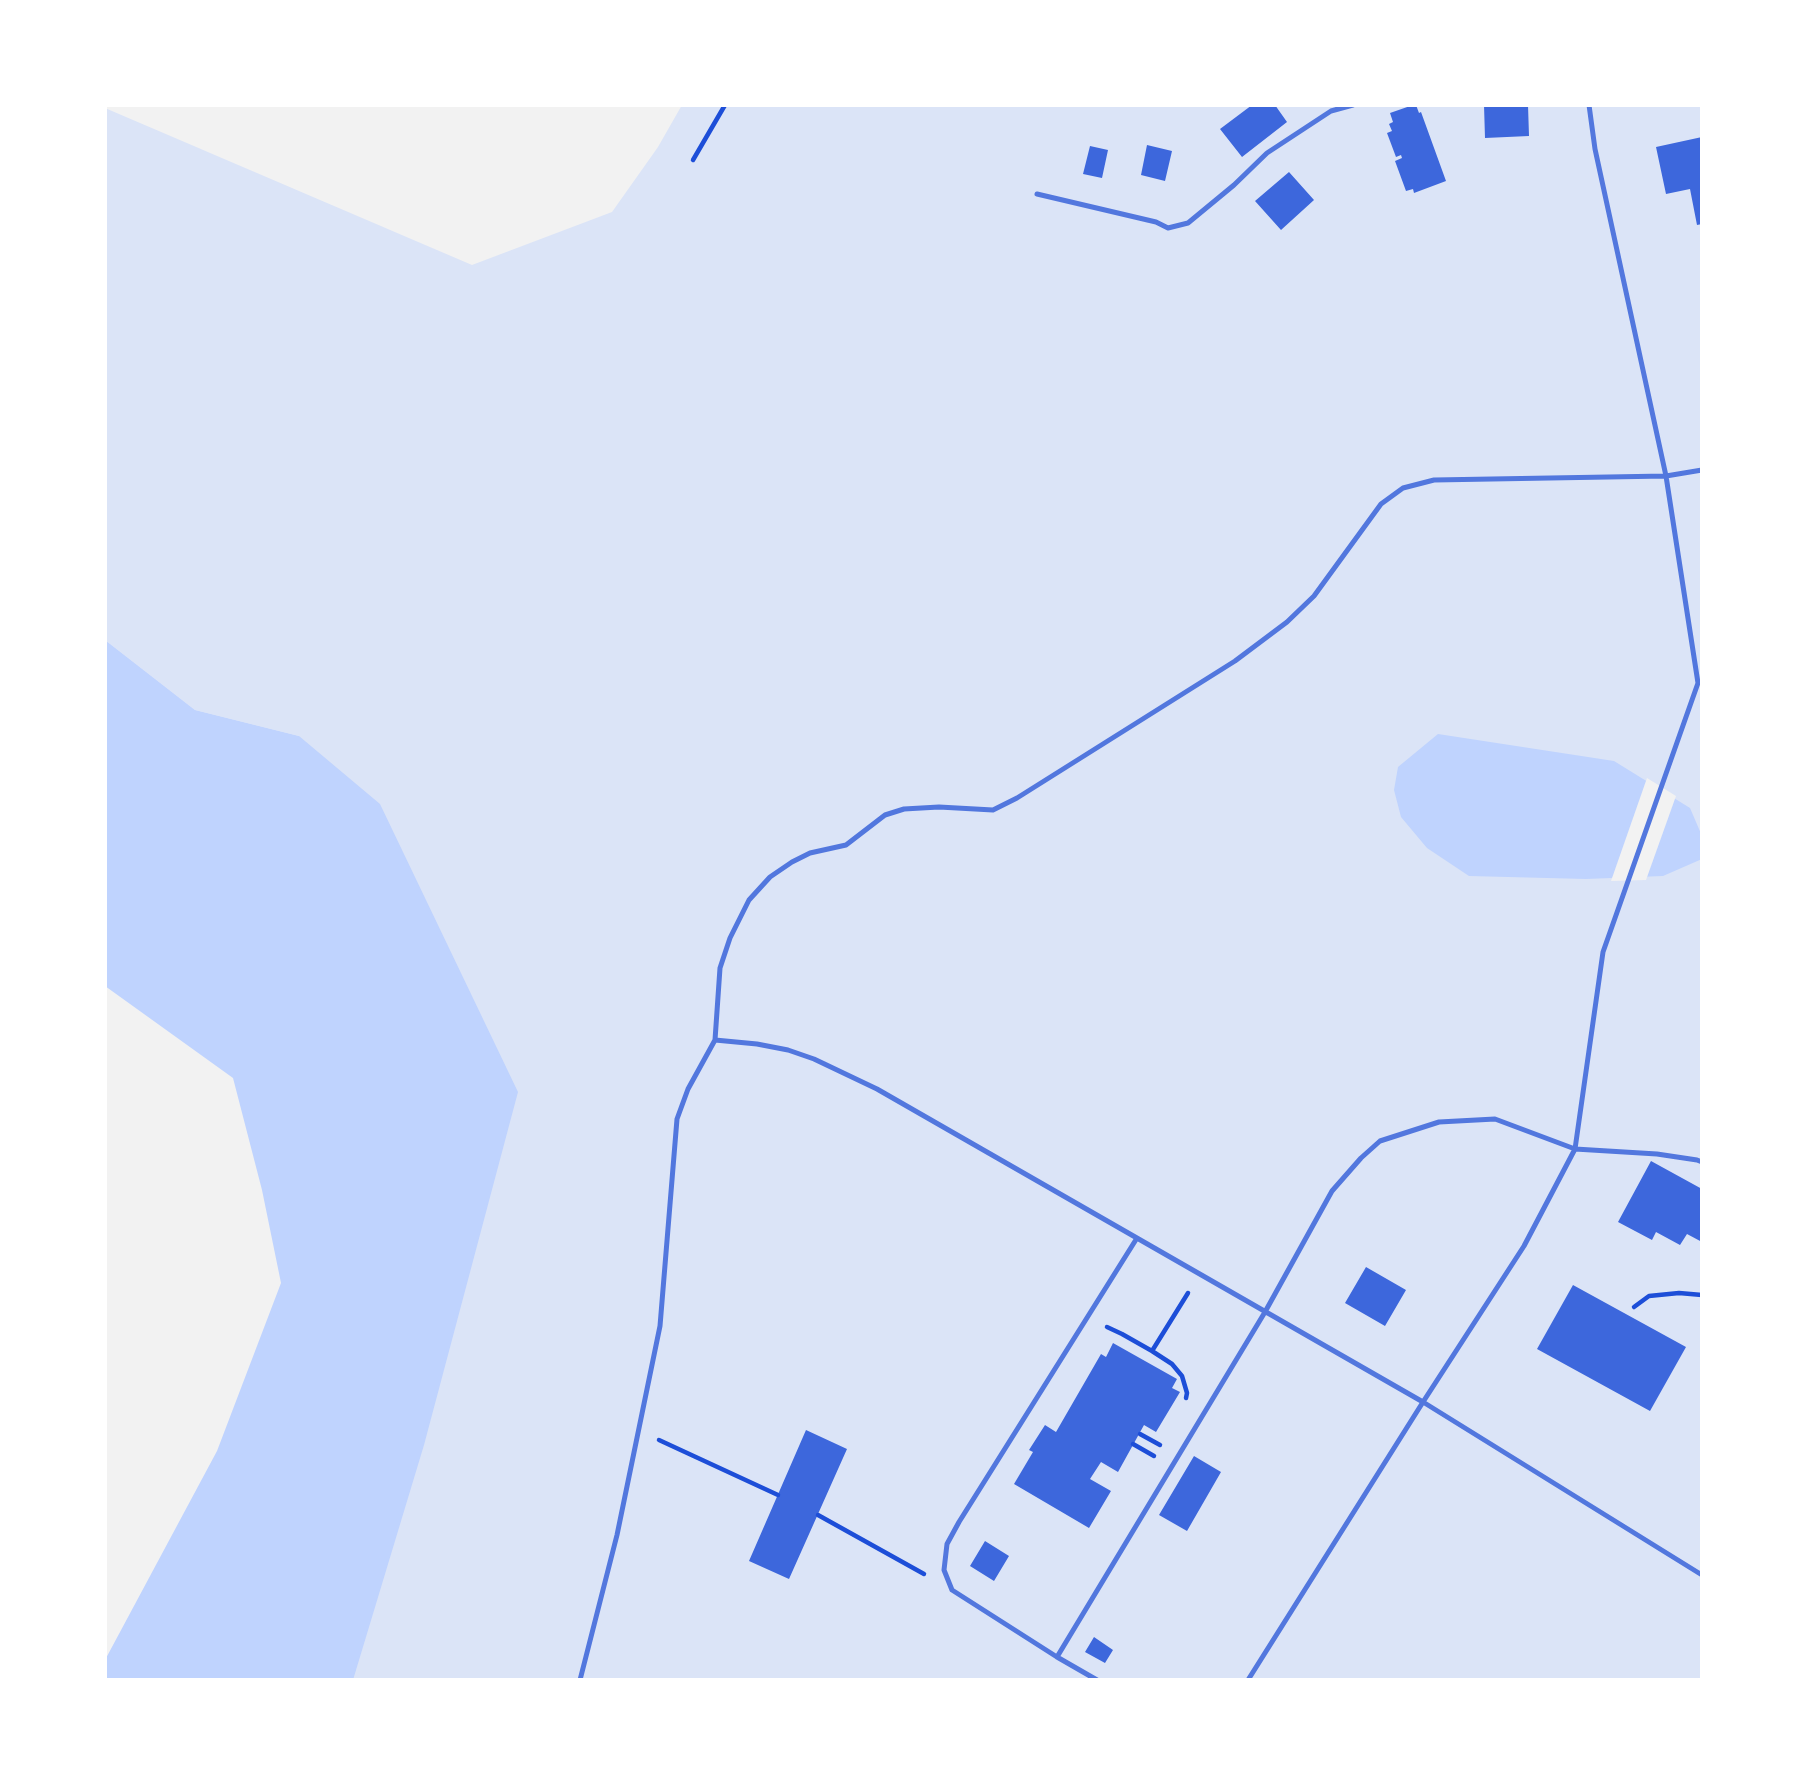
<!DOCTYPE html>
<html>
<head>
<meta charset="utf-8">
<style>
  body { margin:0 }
  #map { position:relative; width:1807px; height:1785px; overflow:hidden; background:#f2f2f2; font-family:"Archivo Narrow",sans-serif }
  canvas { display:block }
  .frame { position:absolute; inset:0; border:107px solid #fff; pointer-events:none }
</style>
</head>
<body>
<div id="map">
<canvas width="1807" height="1785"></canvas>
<div class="frame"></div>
</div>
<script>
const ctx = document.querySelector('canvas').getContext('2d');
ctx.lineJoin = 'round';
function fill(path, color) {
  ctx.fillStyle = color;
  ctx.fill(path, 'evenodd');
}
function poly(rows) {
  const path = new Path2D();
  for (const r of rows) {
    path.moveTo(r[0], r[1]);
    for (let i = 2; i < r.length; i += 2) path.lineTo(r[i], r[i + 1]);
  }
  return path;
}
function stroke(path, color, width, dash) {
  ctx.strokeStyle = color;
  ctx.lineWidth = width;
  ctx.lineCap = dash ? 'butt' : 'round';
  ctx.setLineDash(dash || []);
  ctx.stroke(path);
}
const green = poly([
  [682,105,1702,105,1702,1680,338,1680,299,736,195,710,105,640,105,108,472,265,612,212,658,147]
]);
const water = poly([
  [105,640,195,710,299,736,380,804,518,1092,424,1445,353,1680,105,1680,105,1660,217,1451,281,1283,262,1190,233,1078,105,986],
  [1438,734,1614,761,1690,808,1702,836,1702,859,1663,876,1586,879,1469,876,1427,848,1401,817,1394,790,1398,767]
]);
const pier = poly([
  [1647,778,1676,796,1646,880,1611,881]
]);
const building = poly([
  [1252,105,1275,105,1287,122,1242,157,1220,129],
  [1413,105,1416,105,1419,113,1421,112,1446,181,1414,193,1413,189,1406,191,1395,161,1402,158,1401,155,1396,157,1387,133,1392,131,1389,124,1393,122,1390,113],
  [1484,105,1528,105,1529,136,1485,138],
  [1702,137,1702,224,1697,225,1690,189,1666,194,1656,147],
  [1147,145,1172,151,1165,181,1141,175],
  [1090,146,1108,150,1102,178,1083,174],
  [1289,172,1314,200,1281,230,1255,201],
  [1651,1161,1702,1189,1702,1242,1687,1234,1680,1245,1656,1232,1652,1240,1618,1222],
  [1366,1267,1406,1290,1385,1326,1345,1303],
  [1573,1285,1686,1347,1650,1411,1537,1349],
  [1113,1343,1177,1379,1172,1388,1180,1392,1156,1432,1144,1425,1118,1472,1101,1462,1090,1479,1111,1491,1089,1528,1014,1484,1033,1452,1029,1450,1045,1425,1056,1432,1101,1354,1106,1357],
  [806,1430,847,1449,789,1579,749,1561],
  [1194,1456,1221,1472,1187,1531,1159,1515],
  [985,1541,1009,1556,994,1581,970,1566],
  [1094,1637,1113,1650,1105,1663,1085,1652]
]);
const path = poly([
  [693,160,725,105],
  [1634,1307,1649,1296,1679,1293,1702,1295],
  [1107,1327,1122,1334,1152,1351],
  [1186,1398,1187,1393,1182,1376,1172,1364,1152,1351,1188,1293],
  [1140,1434,1160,1445],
  [659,1440,778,1495],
  [1133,1444,1154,1456],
  [818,1515,924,1574]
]);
const service = poly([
  [1037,194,1156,222,1168,228,1188,223,1234,185,1267,153,1331,111,1353,105],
  [715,1040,757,1044,788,1050,814,1059,877,1089,1423,1402,1702,1575],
  [1057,1657,1265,1312,1332,1191,1361,1158,1380,1141,1439,1122,1495,1119,1575,1149,1657,1154,1697,1160,1702,1162],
  [580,1680,617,1535,660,1326,677,1119,688,1089,715,1040,720,968,730,938,749,900,770,877,792,862,810,853,846,845,885,815,904,809,939,807,993,810,1017,798,1235,661,1287,622,1314,596,1381,504,1403,488,1434,480,1666,476,1702,470],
  [1097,1680,1057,1657,952,1590,944,1570,947,1544,959,1522,1137,1238],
  [1248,1680,1423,1402,1524,1246,1575,1149,1603,952,1698,683,1666,476,1595,149,1589,105]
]);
fill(green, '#dbe4f7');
fill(water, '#bfd3fe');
fill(pier, '#f2f2f2');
fill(building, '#3d67dc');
stroke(path, '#1d4ed8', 4.5);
stroke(service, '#5277de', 5);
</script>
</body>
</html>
